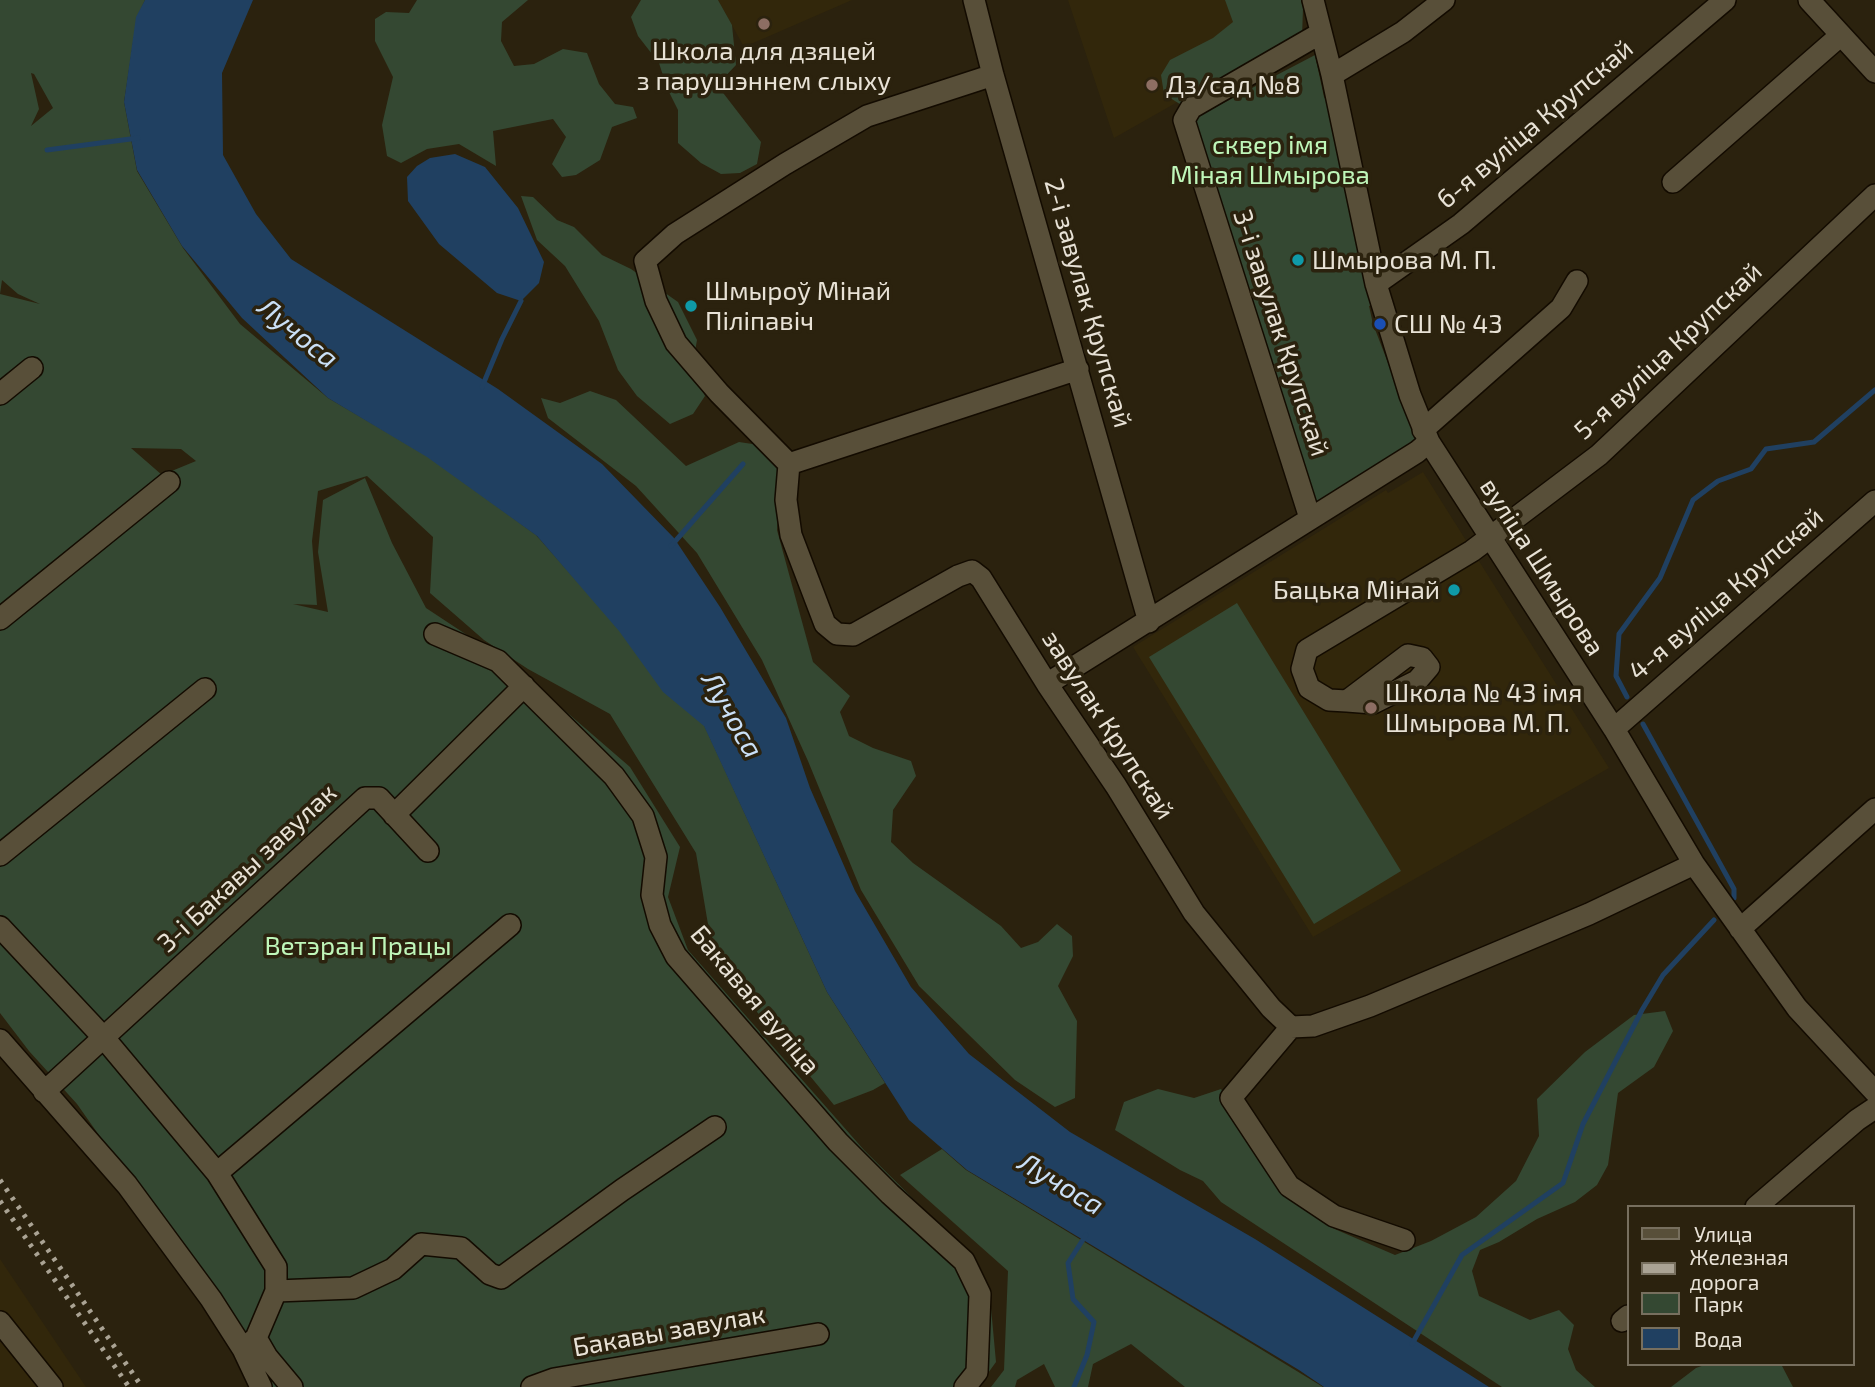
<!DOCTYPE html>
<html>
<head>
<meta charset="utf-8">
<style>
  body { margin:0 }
  #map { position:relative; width:1875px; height:1387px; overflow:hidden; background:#2b220e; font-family:"Exo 2",sans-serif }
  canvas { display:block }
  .legend { position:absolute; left:1627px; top:1205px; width:228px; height:161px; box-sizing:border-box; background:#2b220e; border:2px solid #776f5e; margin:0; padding:9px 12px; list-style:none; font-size:21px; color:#e8e2d6 }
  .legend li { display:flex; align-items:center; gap:14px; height:35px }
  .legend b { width:35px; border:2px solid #776f5e }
</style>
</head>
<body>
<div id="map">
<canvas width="1875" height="1387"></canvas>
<ul class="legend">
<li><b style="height:9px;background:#584f39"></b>Улица</li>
<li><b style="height:9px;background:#aaa394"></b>Железная дорога</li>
<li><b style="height:19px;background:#344832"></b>Парк</li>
<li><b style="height:19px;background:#204061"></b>Вода</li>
</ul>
</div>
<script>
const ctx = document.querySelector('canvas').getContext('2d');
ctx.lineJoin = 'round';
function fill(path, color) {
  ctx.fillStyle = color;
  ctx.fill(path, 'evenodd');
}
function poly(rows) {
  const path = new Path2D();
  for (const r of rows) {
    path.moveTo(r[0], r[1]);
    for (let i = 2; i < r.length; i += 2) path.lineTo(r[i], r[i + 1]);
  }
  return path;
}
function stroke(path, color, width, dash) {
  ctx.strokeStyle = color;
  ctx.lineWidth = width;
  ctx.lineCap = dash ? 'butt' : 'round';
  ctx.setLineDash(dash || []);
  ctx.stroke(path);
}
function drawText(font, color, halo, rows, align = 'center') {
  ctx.font = font + ' "Exo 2",sans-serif';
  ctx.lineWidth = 7;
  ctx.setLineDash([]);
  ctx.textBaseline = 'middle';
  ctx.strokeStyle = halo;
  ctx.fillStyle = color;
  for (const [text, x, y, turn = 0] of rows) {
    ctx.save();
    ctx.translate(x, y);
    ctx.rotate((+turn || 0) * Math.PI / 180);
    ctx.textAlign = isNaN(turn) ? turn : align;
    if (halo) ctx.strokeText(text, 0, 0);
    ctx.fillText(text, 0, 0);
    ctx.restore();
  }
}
const built = poly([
  [718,0,852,0,744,47],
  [1068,0,1295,0,1303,31,1114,138],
  [1423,472,1609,768,1313,937,1133,647,1386,490,1388,493],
  [0,1259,86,1387,0,1387]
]);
const green = poly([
  [0,0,145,0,137,17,124,102,137,171,183,248,240,324,328,398,429,457,536,535,704,725,827,992,885,1083,873,1090,834,1105,714,960,696,853,610,714,528,669,484,640,430,593,433,537,367,476,318,491,312,541,317,605,293,604,328,612,318,552,323,500,365,478,392,543,426,608,511,664,630,767,680,847,668,897,688,950,864,1150,973,1258,990,1297,996,1362,978,1387,268,1387,144,1199,77,1104,29,1051,0,1013,0,294,40,304,18,294,2,280,0,294],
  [31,73,34,74,53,108,31,126,39,109],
  [131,448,181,449,196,461,162,475],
  [417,0,528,0,502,22,501,41,514,66,534,64,563,49,587,53,599,84,615,104,633,107,637,118,612,127,600,160,576,175,562,177,552,164,566,137,553,119,493,131,496,166,459,144,427,149,401,163,387,156,382,125,393,77,375,41,375,19,386,12,409,13],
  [641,0,718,0,732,25,736,65,717,85,761,142,757,164,740,173,721,174,701,163,678,143,678,110,667,88,659,63,638,36,631,17],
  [1225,0,1301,0,1303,8,1302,38,1186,108,1164,94,1161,75,1170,60,1213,38,1233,22],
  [1315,55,1324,97,1328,102,1373,304,1369,306,1373,324,1420,446,1311,507,1189,121],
  [521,196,533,197,557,220,574,227,602,255,631,269,678,302,697,340,692,369,705,396,693,414,670,424,637,396,618,370,599,321,565,266,537,240],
  [590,391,616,400,686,466,739,442,766,446,781,477,777,530,813,662,850,696,840,712,849,736,873,748,911,761,916,776,893,810,891,842,913,863,1001,926,1021,948,1038,942,1057,924,1072,936,1073,956,1058,986,1077,1021,1075,1098,1055,1107,1015,1080,919,986,861,890,808,761,762,660,697,553,636,486,548,418,541,398,560,403],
  [1237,603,1401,871,1314,924,1149,657],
  [1665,1011,1673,1031,1654,1067,1618,1093,1608,1165,1597,1185,1575,1202,1537,1219,1499,1242,1480,1250,1472,1271,1479,1296,1530,1320,1559,1310,1574,1325,1568,1349,1576,1370,1595,1387,1502,1387,1221,1202,1203,1181,1180,1170,1115,1130,1124,1102,1158,1089,1194,1098,1221,1089,1248,1127,1282,1188,1330,1227,1395,1255,1431,1241,1476,1217,1516,1181,1539,1136,1537,1099,1585,1052,1634,1015],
  [942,1149,966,1170,1323,1387,1185,1387,1131,1344,1093,1364,1088,1387,1055,1387,1044,1364,1017,1380,1015,1387,991,1387,1004,1370,1008,1271,900,1175],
  [1707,1364,1781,1364,1793,1387,1671,1387,1696,1368]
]);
const water = poly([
  [145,0,253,0,222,73,223,155,256,214,291,259,498,389,602,464,674,538,720,607,786,718,810,788,855,891,911,987,969,1054,1070,1132,1255,1239,1489,1387,1324,1387,1299,1370,967,1170,909,1120,827,992,704,726,663,692,619,631,537,536,427,457,328,398,242,318,182,246,137,170,124,102,136,17],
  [455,154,485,167,518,208,544,262,539,283,521,301,497,293,439,244,408,201,407,177,417,166,430,158]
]);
const stream = poly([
  [47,150,138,138],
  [482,387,502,339,521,301],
  [671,546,743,464],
  [1627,697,1616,676,1619,634,1660,578,1693,500,1718,481,1751,469,1766,449,1814,442,1875,390],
  [1643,724,1734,889,1734,898],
  [1412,1344,1462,1255,1563,1183,1583,1124,1642,1010,1663,975,1714,920],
  [1074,1387,1087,1355,1094,1322,1073,1299,1068,1263,1086,1235]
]);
const minor = poly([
  [974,0,993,75,1149,622],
  [1313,0,1332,75,1376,284,1410,395,1429,442,1614,729,1694,864,1797,1008,1875,1092],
  [1809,0,1875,72],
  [993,75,867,116,785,164,675,234,645,261,656,301,676,343,719,393,789,464,786,500,791,535,825,624,837,634,853,635,958,576,972,571,981,578,1047,684,1116,786,1194,913,1271,1008,1291,1027,1313,1026,1370,1006,1589,914,1694,864],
  [1332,75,1403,32,1444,0],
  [1673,182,1841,35],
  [1376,284,1461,224,1725,0],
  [0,394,32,368],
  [1423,430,1561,308,1577,281],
  [789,464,1078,369],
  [1310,518,1184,120,1191,108,1321,33],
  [0,619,169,482],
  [435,634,498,661,614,776,643,816,656,857,652,895,660,925,676,956,838,1142,890,1194,964,1261,980,1294,977,1372,965,1387],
  [1047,684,1417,452,1429,442],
  [1347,701,1408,655,1422,658,1429,667,1417,681,1373,703,1347,701,1329,700,1309,688,1302,669,1307,650,1472,551,1599,455,1875,195],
  [1614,729,1875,501],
  [394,815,524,686],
  [0,855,205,689],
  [0,927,104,1038,217,1173,276,1267,276,1291,256,1338,243,1349],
  [1740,929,1875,809],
  [1291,1027,1231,1098,1289,1186,1334,1216,1404,1240],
  [0,1040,127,1185,211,1299,243,1349,261,1387],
  [44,1092,365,798,379,798,428,851],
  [217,1173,510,925],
  [1756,1207,1857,1120,1875,1108],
  [276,1291,353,1288,393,1269,421,1244,461,1248,490,1274,501,1278,622,1190,715,1127],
  [1622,1321,1628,1316],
  [0,1322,52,1387],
  [256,1338,267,1357,292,1387],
  [532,1387,554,1379,818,1334]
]);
const rail = poly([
  [0,1180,142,1387],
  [0,1201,129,1387]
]);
const markers = [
  [764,24,7,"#8d6e63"],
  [1152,85,7,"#8d6e63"],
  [1298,260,7,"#0f9aa8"],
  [691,306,7,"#0f9aa8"],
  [1380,324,7,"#1a4fb4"],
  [1454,590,7,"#0f9aa8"],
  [1371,708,7,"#8d6e63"]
];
const poiNames = [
  ["Школа для дзяцей",764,51,"center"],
  ["з парушэннем слыху",764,81,"center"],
  ["Дз/сад №8",1166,85],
  ["Шмырова М. П.",1312,260],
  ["Шмыроў Мінай",705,291],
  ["Піліпавіч",705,321],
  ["СШ № 43",1394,324],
  ["Бацька Мінай",1440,590,"right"],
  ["Школа № 43 імя",1385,693],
  ["Шмырова М. П.",1385,723]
];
const streetNames = [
  ["6-я вуліца Крупскай",1535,124,-40],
  ["2-і завулак Крупскай",1088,303,74],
  ["3-і завулак Крупскай",1281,333,72],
  ["5-я вуліца Крупскай",1668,351,-43],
  ["вуліца Шмырова",1542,567,57],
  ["4-я вуліца Крупскай",1726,594,-41],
  ["завулак Крупскай",1108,725,57],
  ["3-і Бакавы завулак",247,868,-43],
  ["Бакавая вуліца",755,1000,50],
  ["Бакавы завулак",669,1331,-10]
];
const parkNames = [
  ["сквер імя",1270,145],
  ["Міная Шмырова",1270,175],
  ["Ветэран Працы",358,946]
];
const waterNames = [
  ["Лучоса",298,333,39],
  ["Лучоса",732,715,60],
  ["Лучоса",1061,1184,31]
];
fill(built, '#32270b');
fill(green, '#344832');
fill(water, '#204061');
stroke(stream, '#204061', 5);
stroke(minor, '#130b00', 24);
stroke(minor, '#584f39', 21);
stroke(rail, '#aaa394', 5, [3.5, 7]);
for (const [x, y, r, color] of markers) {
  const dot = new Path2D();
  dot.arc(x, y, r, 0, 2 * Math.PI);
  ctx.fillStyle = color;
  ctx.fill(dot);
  stroke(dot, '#2b220e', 2.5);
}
drawText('26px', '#e8e2d6', '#2b220e', poiNames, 'left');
drawText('26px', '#e8e2d6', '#2b220e', streetNames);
drawText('26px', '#bff6b9', '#2b220e', parkNames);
drawText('italic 28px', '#cae0f7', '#2b220e', waterNames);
</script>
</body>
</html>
